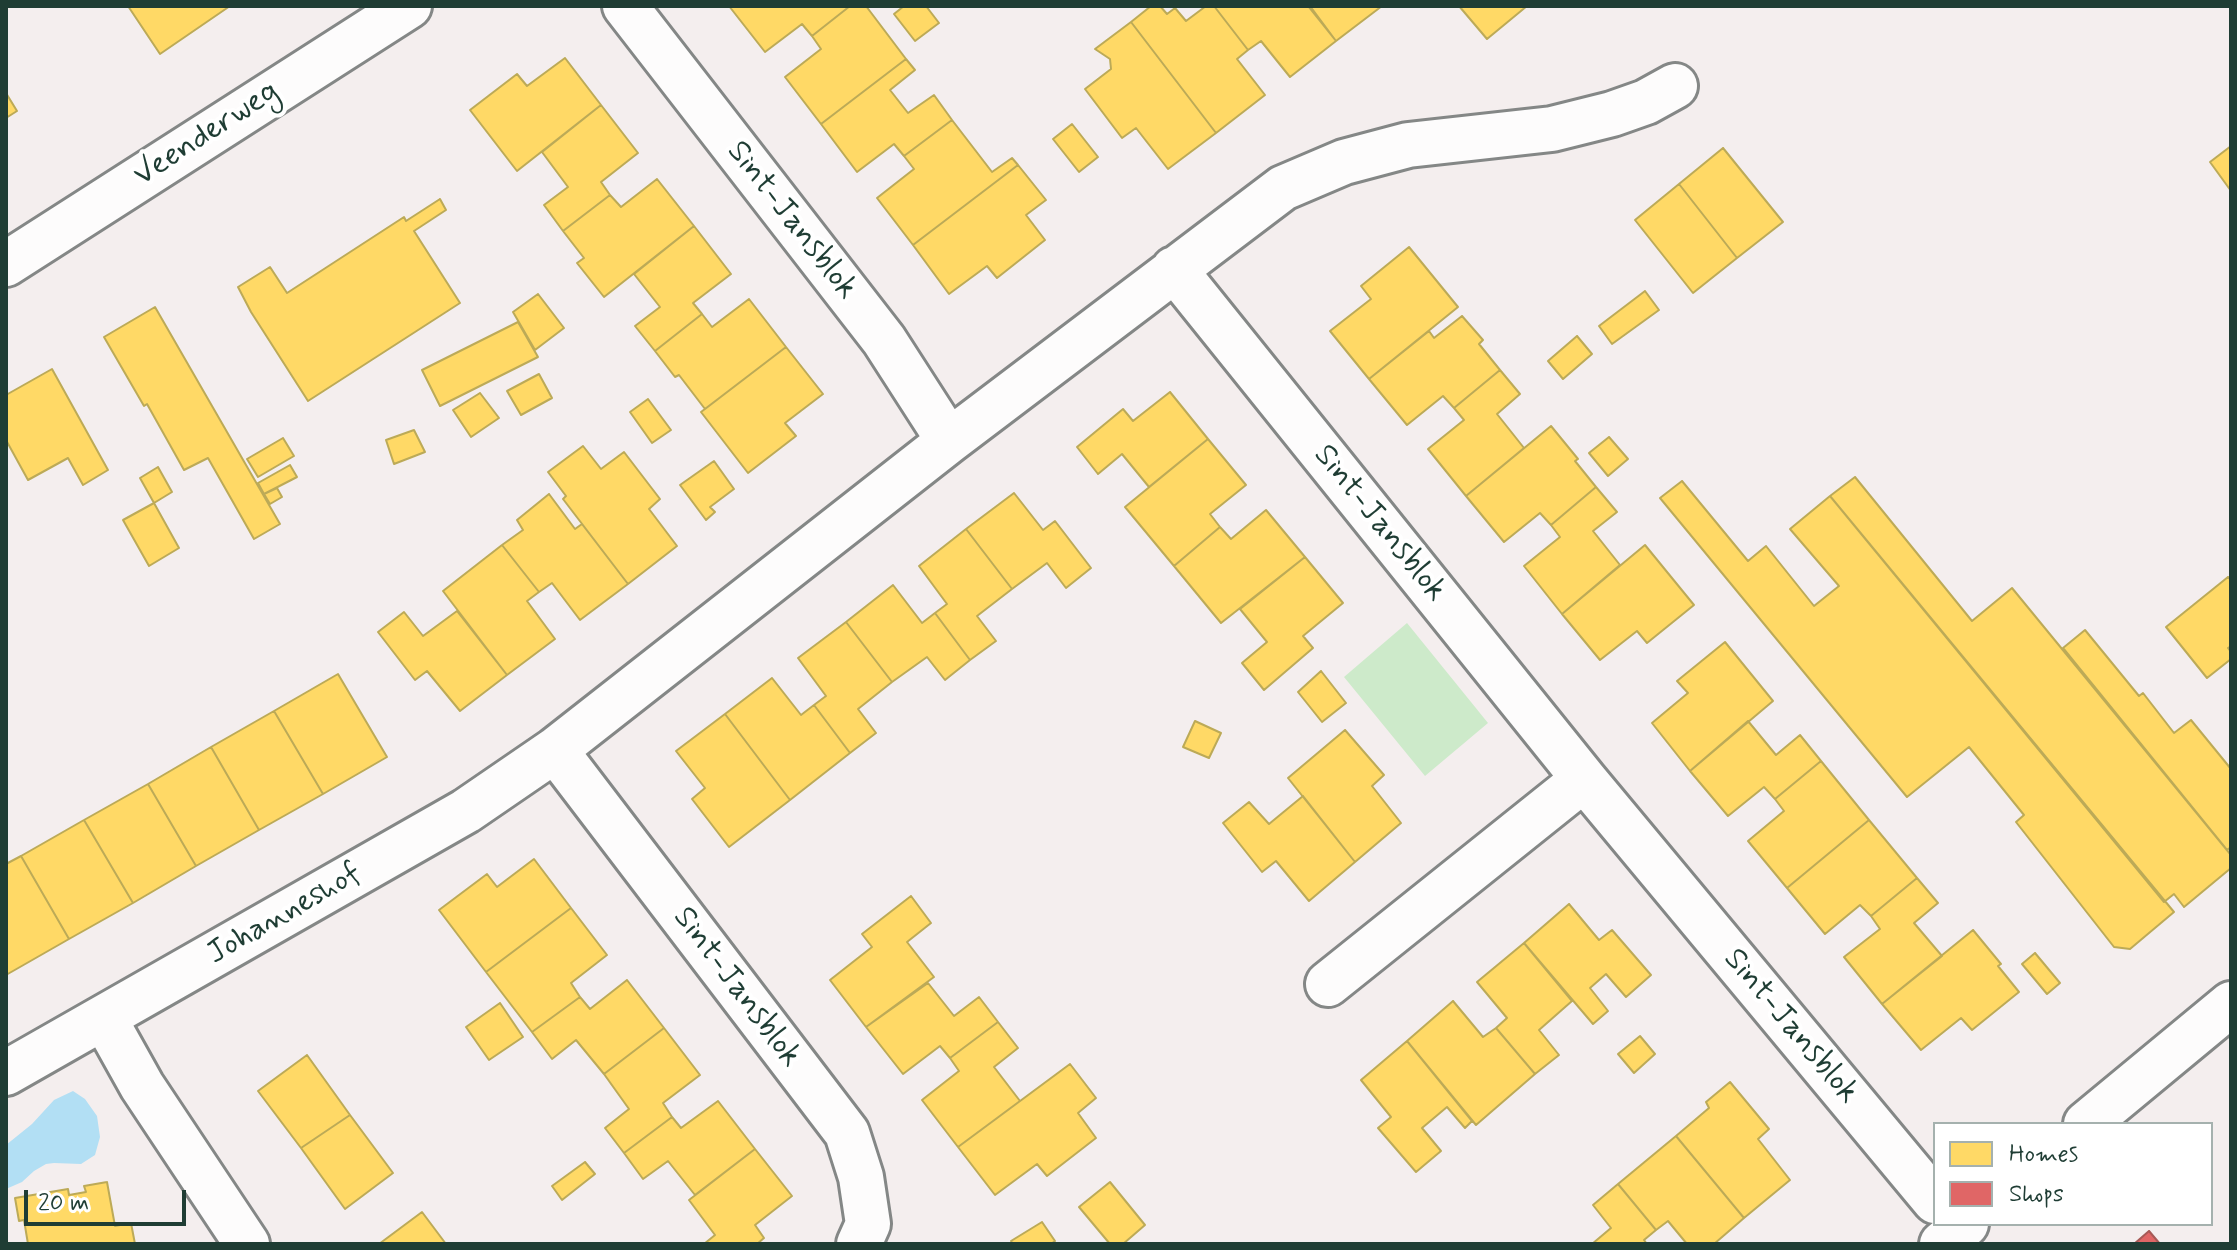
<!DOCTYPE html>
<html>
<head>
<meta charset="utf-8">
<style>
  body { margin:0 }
  #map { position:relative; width:2237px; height:1250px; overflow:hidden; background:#f4eeee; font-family:Mynerve,sans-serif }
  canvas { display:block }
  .frame { position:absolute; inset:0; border:8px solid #1f3d34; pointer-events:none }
  .legend { position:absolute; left:1933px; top:1122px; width:280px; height:104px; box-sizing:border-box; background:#fff; border:2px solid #a5b1ae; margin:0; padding:10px 14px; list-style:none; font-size:24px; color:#1f3d34 }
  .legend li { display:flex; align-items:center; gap:16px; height:40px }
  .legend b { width:40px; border:2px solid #a5b1ae }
  .scale { position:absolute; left:24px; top:1190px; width:162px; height:36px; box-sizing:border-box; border:4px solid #1f3d34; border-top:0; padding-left:10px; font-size:24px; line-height:28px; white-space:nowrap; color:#1f3d34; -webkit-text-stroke:6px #fff; paint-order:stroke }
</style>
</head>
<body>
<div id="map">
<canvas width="2237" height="1250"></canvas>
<div class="frame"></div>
<ul class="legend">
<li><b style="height:22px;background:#ffd966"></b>Homes</li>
<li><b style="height:22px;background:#e06666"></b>Shops</li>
</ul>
<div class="scale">20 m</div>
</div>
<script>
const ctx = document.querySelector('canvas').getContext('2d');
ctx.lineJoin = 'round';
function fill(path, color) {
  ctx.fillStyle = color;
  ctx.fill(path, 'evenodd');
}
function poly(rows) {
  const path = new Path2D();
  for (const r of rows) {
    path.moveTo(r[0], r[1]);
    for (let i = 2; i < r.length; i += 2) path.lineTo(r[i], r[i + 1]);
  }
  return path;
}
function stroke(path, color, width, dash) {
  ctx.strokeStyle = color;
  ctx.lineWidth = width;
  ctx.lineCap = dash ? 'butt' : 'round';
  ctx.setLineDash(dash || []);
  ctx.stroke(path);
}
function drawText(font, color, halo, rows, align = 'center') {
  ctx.font = font + ' Mynerve,sans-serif';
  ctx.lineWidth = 8;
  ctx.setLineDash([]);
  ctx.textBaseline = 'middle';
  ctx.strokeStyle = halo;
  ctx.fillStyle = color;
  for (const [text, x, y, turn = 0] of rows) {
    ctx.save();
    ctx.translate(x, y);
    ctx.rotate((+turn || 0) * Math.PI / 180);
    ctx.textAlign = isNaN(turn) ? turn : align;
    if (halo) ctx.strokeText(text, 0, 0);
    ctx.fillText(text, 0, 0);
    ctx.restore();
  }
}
const green = poly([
  [1407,623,1488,723,1425,776,1344,677]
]);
const water = poly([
  [73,1091,85,1099,97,1116,100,1137,95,1155,81,1164,54,1163,46,1164,34,1171,22,1182,6,1189,6,1145,32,1124,54,1100]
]);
const homes = poly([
  [128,6,230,6,160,54,128,6],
  [729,6,850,6,812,36,802,24,765,52,729,6],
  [850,6,866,6,906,59,821,124,785,77,821,49,812,36,850,6],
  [904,6,926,6,939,23,915,41,894,14,904,6],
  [1151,6,1160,6,1167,14,1175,8,1186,21,1206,6,1214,6,1248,50,1237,59,1265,95,1216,133,1131,22,1151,6],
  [1214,6,1308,6,1336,41,1290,77,1261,41,1248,50,1214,6],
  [1310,6,1382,6,1336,41,1310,6],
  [1459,6,1527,6,1487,39,1459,6],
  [1131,22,1216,133,1168,169,1136,128,1122,138,1085,89,1111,69,1110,59,1095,49,1131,22],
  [565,58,601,105,517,171,470,110,517,74,527,86,565,58],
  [906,59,915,70,890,90,908,113,934,95,952,120,904,156,894,144,857,172,821,124,906,59],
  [6,93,17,111,6,118,6,93],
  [601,105,638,153,601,182,610,195,563,231,544,205,568,187,542,152,601,105],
  [952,120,992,172,1012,158,1018,165,913,245,877,198,914,169,904,156,952,120],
  [1072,124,1098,157,1079,172,1053,139,1072,124],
  [2231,146,2231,191,2210,162,2231,146],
  [1723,148,1783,222,1737,258,1679,184,1723,148],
  [1018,165,1046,200,1026,215,1045,240,997,278,987,266,949,294,913,245,1018,165],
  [657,179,694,226,604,297,577,263,584,258,563,231,610,195,621,207,657,179],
  [1679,184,1737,258,1693,293,1635,220,1679,184],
  [440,199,446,210,414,231,460,303,308,401,251,312,238,287,270,267,287,293,404,217,406,221,440,199],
  [694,226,731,274,693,303,702,314,655,351,635,326,660,307,634,274,694,226],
  [1409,247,1458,307,1369,379,1330,331,1371,299,1361,286,1409,247],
  [1645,291,1659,310,1612,344,1599,326,1645,291],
  [538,294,564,328,535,350,513,312,538,294],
  [749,299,786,347,705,409,679,375,675,377,655,351,702,314,712,327,749,299],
  [155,307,280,524,254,539,208,458,184,470,147,404,144,406,104,337,155,307],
  [1462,316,1483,340,1479,344,1500,370,1454,408,1443,396,1407,425,1369,379,1429,331,1434,338,1462,316],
  [518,322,538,357,440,406,422,370,518,322],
  [1577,336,1592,354,1563,379,1548,361,1577,336],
  [786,347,823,394,785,423,796,436,748,473,701,412,786,347],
  [52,369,108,470,83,485,68,458,28,480,6,440,6,395,52,369],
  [1500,370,1520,394,1497,414,1524,448,1466,496,1428,449,1464,420,1454,408,1500,370],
  [539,374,552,398,521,415,507,391,539,374],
  [1170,392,1208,439,1149,487,1122,454,1098,474,1077,447,1123,409,1133,421,1170,392],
  [480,393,499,418,471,437,453,410,480,393],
  [648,399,671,430,652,443,630,412,648,399],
  [1551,426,1578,459,1575,461,1596,487,1551,525,1540,513,1504,542,1466,496,1551,426],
  [414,430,425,452,394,464,386,440,414,430],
  [1609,437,1628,459,1608,476,1589,453,1609,437],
  [283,438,294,456,258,477,247,459,283,438],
  [1208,439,1246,485,1210,514,1220,527,1174,566,1125,507,1208,439],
  [583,446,601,469,624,452,660,499,649,509,677,546,628,584,563,499,566,496,548,472,583,446],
  [714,461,734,489,710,507,715,512,706,520,680,485,714,461],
  [290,465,297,477,264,494,258,483,290,465],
  [158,467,172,492,154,503,140,478,158,467],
  [1855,477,1972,621,2012,588,2231,855,2231,868,2184,907,2174,894,2164,902,1830,496,1855,477],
  [1682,481,1748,561,1766,546,1814,606,1839,586,1790,529,1830,496,2174,912,2130,949,2114,947,2016,822,2024,815,1969,747,1907,797,1660,498,1682,481],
  [1596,487,1617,512,1593,531,1620,565,1562,614,1524,566,1560,537,1551,525,1596,487],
  [277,488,282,497,270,504,264,494,277,488],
  [1014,493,1043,530,1055,521,1091,568,1066,588,1047,563,1012,589,966,529,1014,493],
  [549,494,575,529,582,524,628,584,580,620,552,583,539,592,502,545,523,530,517,520,549,494],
  [154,503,179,548,149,566,123,520,154,503],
  [1266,510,1305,557,1221,623,1174,566,1220,527,1231,539,1266,510],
  [966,529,1012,589,977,616,996,641,970,660,935,613,947,604,919,566,966,529],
  [502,545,539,592,527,601,555,639,507,675,443,591,502,545],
  [1645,545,1694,605,1647,643,1637,631,1600,660,1562,614,1645,545],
  [1305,557,1343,603,1303,636,1313,648,1264,690,1242,663,1267,642,1240,609,1305,557],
  [2228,577,2231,580,2231,646,2228,648,2231,652,2231,659,2207,678,2166,627,2228,577],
  [893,585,922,623,935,613,970,660,945,680,927,657,892,682,846,622,893,585],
  [457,611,507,675,460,711,427,671,415,680,378,632,404,612,423,636,457,611],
  [846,622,892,682,858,709,876,733,850,753,814,705,826,696,798,658,846,622],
  [2085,630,2139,696,2143,693,2174,733,2191,720,2231,769,2231,847,2227,850,2063,648,2085,630],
  [1725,642,1773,701,1690,771,1652,723,1688,693,1677,681,1725,642],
  [1321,671,1346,703,1322,722,1298,692,1321,671],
  [338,674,387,757,323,794,274,711,338,674],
  [772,678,801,715,814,705,850,753,790,800,725,714,772,678],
  [274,711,323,794,259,830,211,747,274,711],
  [725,714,790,800,729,847,692,799,705,788,676,751,725,714],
  [1195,721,1221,733,1209,758,1183,747,1195,721],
  [1748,721,1776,755,1800,735,1821,761,1775,799,1764,787,1728,816,1690,771,1748,721],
  [1345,730,1384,775,1372,786,1401,823,1355,862,1288,778,1345,730],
  [211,747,259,830,196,866,148,784,211,747],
  [1821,761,1869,820,1787,888,1748,841,1784,811,1775,799,1821,761],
  [148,784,196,866,133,903,84,820,148,784],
  [1303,796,1355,862,1309,901,1276,861,1262,872,1223,823,1249,802,1269,824,1303,796],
  [84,820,133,903,69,939,21,856,84,820],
  [1869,820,1917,878,1871,916,1860,905,1825,934,1787,888,1869,820],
  [21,856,69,939,6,975,6,864,21,856],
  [534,859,571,908,486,972,439,910,487,874,497,887,534,859],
  [1917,878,1938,903,1914,923,1942,956,1882,1004,1844,957,1880,929,1871,916,1917,878],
  [911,896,931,923,907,942,934,977,866,1027,830,980,872,947,862,934,911,896],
  [1569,904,1599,940,1612,930,1651,975,1626,997,1606,974,1590,988,1608,1011,1593,1024,1524,943,1569,904],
  [571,908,607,955,571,983,580,997,532,1032,486,972,571,908],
  [1973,930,2001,964,1998,966,2019,992,1972,1030,1961,1018,1921,1050,1882,1004,1973,930],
  [1524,943,1572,1001,1539,1030,1559,1055,1535,1074,1496,1028,1507,1018,1477,982,1524,943],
  [2035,953,2060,983,2047,994,2022,964,2035,953],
  [627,980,664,1028,604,1074,576,1040,552,1059,532,1032,580,997,590,1009,627,980],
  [928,983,954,1016,979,997,998,1022,950,1058,940,1046,903,1074,866,1027,928,983],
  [1453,1001,1483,1037,1496,1028,1535,1074,1476,1125,1407,1041,1453,1001],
  [500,1003,523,1037,489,1060,466,1027,500,1003],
  [998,1022,1018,1048,994,1067,1020,1101,958,1147,922,1100,959,1071,950,1058,998,1022],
  [664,1028,700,1075,663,1103,672,1117,624,1153,605,1128,629,1109,604,1074,664,1028],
  [1640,1036,1655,1054,1634,1073,1618,1054,1640,1036],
  [1407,1041,1472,1121,1465,1128,1447,1107,1422,1128,1441,1151,1416,1172,1378,1128,1391,1117,1361,1080,1407,1041],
  [307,1055,350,1115,301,1148,258,1091,307,1055],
  [1070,1064,1096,1098,1078,1113,1096,1138,1047,1176,1037,1164,995,1195,958,1147,1070,1064],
  [1730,1082,1769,1129,1758,1139,1790,1180,1744,1218,1676,1136,1709,1108,1706,1102,1730,1082],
  [718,1101,755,1149,695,1195,668,1161,643,1179,624,1153,672,1117,681,1128,718,1101],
  [350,1115,393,1173,345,1209,301,1148,350,1115],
  [1676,1136,1744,1218,1714,1244,1687,1244,1668,1221,1656,1230,1618,1184,1676,1136],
  [755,1149,792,1196,755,1225,764,1238,757,1244,704,1244,715,1235,689,1200,755,1149],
  [585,1162,595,1174,562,1200,552,1186,585,1162],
  [107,1182,115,1226,131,1223,135,1244,28,1244,24,1220,19,1221,15,1198,68,1189,69,1195,86,1192,84,1186,107,1182],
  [1110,1182,1145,1225,1123,1244,1110,1244,1079,1207,1110,1182],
  [1618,1184,1656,1230,1644,1240,1647,1244,1592,1244,1611,1228,1593,1205,1618,1184],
  [422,1212,446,1244,379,1244,422,1212],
  [1042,1222,1055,1241,1051,1244,1013,1244,1011,1241,1042,1222]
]);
const shops = poly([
  [2149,1231,2160,1244,2134,1244,2149,1231]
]);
const minor = poly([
  [625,6,884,340,949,441],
  [6,264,409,6],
  [1174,269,1584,779],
  [555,750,847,1133,861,1177,868,1224,859,1244],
  [1328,984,1584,779,1935,1201],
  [104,1018,142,1086,247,1244],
  [6,1073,466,811,555,750,949,441,1283,188,1344,162,1408,145,1552,129,1612,114,1646,102,1675,86]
]);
const secondary = poly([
  [2086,1124,2231,1004],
  [1942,1244,1966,1224]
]);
const streetNames = [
  ["Veenderweg",207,135,-33],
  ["Sint-Jansblok",791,221,52],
  ["Sint-Jansblok",1379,524,51],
  ["Johanneshof",285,915,-30],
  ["Sint-Jansblok",736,988,53],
  ["Sint-Jansblok",1790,1027,50]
];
fill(green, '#cdeaca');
fill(water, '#b2dff4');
fill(homes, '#ffd966');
stroke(homes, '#bcaa57', 2);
fill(shops, '#e06666');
stroke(shops, '#a65a57', 2);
stroke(minor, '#848786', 50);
stroke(secondary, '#848786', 50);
stroke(minor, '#fdfcfc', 44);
stroke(secondary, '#fdfcfc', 44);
drawText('32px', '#1f3d34', '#fff', streetNames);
</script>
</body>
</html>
